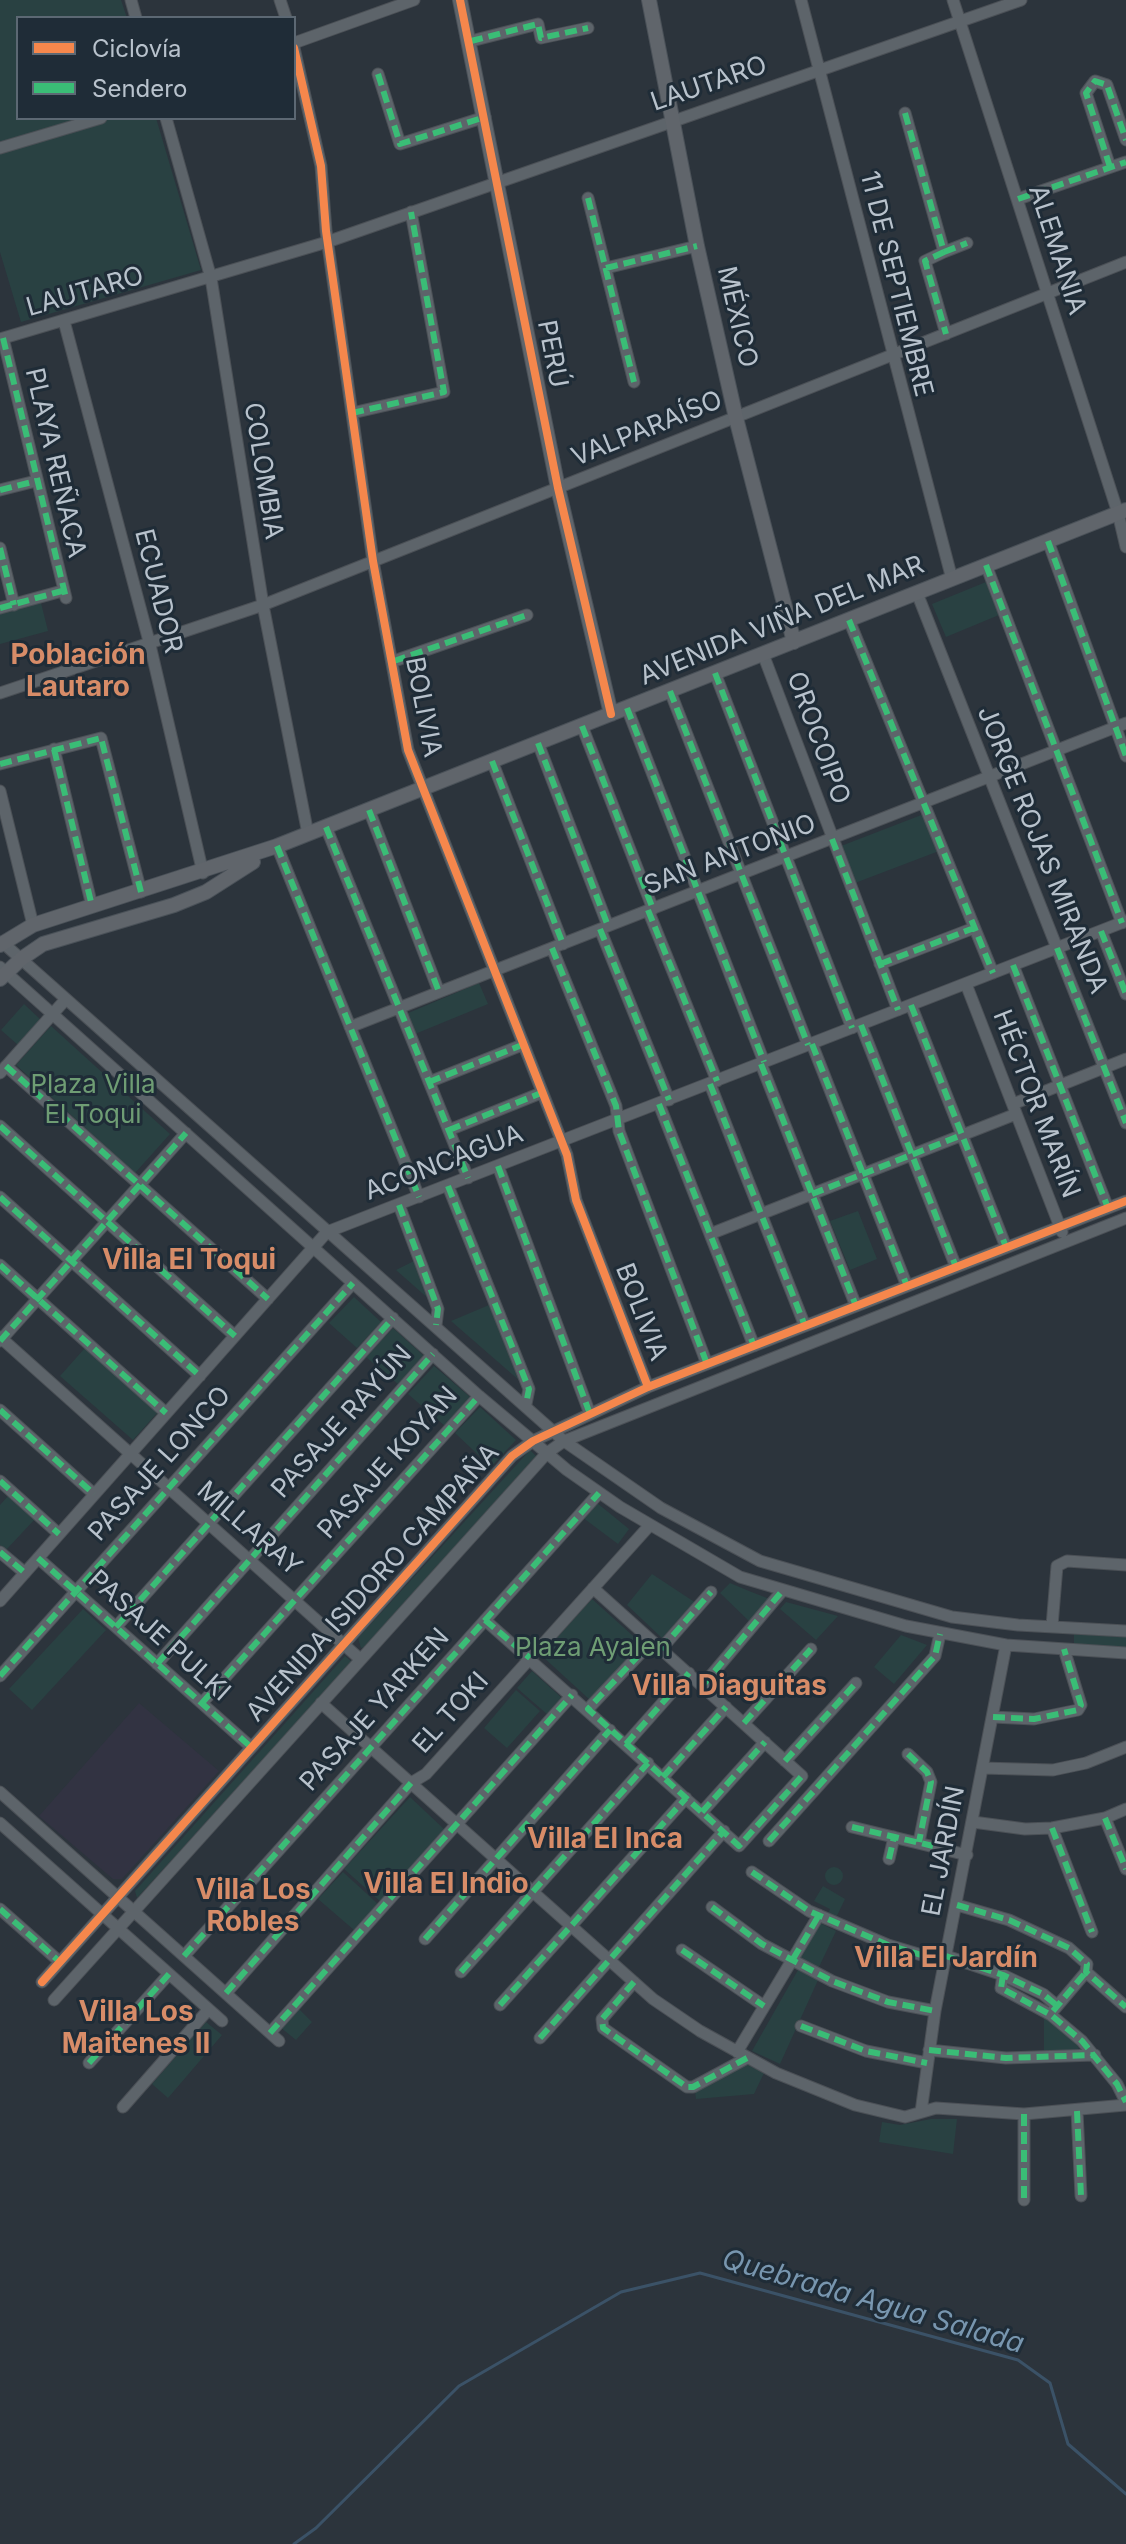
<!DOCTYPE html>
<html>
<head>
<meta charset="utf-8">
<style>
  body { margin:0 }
  #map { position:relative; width:1126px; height:2544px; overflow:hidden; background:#2c343c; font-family:Inter,sans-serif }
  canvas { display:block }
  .legend { position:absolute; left:16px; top:16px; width:280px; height:104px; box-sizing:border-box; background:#1f2c37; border:2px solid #5c6873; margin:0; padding:10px 14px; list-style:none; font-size:24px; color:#b8c2cc }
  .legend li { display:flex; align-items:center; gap:16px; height:40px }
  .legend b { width:40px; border:2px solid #5c6873 }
</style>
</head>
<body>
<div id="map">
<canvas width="1126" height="2544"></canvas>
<ul class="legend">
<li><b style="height:10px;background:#f5874c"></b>Ciclovía</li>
<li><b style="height:10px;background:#3abd76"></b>Sendero</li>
</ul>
</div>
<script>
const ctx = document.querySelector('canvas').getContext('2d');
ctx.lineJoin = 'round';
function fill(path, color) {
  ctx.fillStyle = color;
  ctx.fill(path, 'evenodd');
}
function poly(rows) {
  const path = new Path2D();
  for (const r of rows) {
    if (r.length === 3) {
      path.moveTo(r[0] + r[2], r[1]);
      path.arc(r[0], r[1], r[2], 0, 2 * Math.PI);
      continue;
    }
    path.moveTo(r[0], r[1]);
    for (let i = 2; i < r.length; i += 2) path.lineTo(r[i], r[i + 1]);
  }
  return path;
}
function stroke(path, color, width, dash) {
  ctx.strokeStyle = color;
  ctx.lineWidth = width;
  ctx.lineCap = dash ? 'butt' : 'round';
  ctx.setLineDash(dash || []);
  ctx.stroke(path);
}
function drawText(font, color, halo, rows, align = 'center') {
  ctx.font = font + ' Inter,sans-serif';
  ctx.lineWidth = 6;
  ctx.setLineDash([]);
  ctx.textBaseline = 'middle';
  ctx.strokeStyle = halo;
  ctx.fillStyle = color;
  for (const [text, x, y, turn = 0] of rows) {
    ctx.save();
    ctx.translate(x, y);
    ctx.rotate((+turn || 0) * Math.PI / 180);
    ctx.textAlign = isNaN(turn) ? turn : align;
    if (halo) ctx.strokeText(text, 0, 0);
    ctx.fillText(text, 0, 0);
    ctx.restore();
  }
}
const medical = poly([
  [139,1703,219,1771,122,1879,113,1879,39,1816]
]);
const green = poly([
  [0,0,121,0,127,18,18,18,18,118,156,118,201,270,21,322,0,252],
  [986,582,999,615,946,637,932,604],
  [41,603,48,631,0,644,0,611],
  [924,814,939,851,855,883,841,846],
  [479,983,488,1004,415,1034,406,1014],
  [24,1004,41,1020,18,1045,1,1030],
  [51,1026,170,1134,135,1173,16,1065],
  [858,1211,877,1259,850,1270,830,1221],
  [414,1261,430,1300,396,1270],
  [354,1297,381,1322,357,1348,329,1323],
  [489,1305,520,1381,451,1321],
  [393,1328,424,1356,399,1385,366,1357],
  [85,1348,158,1412,133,1440,60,1376],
  [434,1366,470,1397,445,1426,408,1394],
  [480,1407,516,1440,491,1467,455,1433],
  [530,1450,536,1456,369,1646,361,1648,358,1638],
  [9,1495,35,1519,6,1550,0,1545,0,1505],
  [597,1503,629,1529,618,1544,582,1517],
  [652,1574,696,1603,663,1639,627,1605],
  [730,1583,749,1591,772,1600,750,1622,720,1593],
  [592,1599,642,1644,590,1700,541,1655],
  [786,1602,838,1616,816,1640,780,1609],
  [83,1609,106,1630,32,1710,9,1689],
  [1074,1634,1126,1637,1126,1648,1074,1644],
  [901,1635,927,1645,894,1684,874,1667],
  [345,1656,352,1662,137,1898,135,1891],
  [532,1671,563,1699,548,1715,517,1688],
  [516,1690,540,1711,507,1748,484,1728],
  [410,1797,444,1829,381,1902,344,1869],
  [834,1876,9],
  [343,1872,378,1904,354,1930,318,1899],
  [823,1886,845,1899,835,1920,827,1916,830,1909,814,1901],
  [820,1923,836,1931,819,1967,798,1958],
  [798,1970,818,1980,780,2064,752,2051],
  [298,2008,312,2022,296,2040,280,2027],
  [1044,2017,1080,2045,1077,2052,1044,2052],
  [206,2022,222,2035,168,2098,152,2084],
  [746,2064,764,2073,754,2094,696,2099,695,2091],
  [931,2119,957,2119,953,2154,879,2142,882,2122,900,2125]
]);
const stream = poly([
  [294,2544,316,2528,459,2386,621,2292,700,2273,1018,2360,1050,2383,1068,2444,1126,2494]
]);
const minor = poly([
  [131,0,136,18],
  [280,0,286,18],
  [801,0,952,579],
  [953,0,1118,513,1126,547],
  [471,41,538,24,541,38,588,28],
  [294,43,414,0],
  [294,48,321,166,326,231,373,561,408,750,567,1155,576,1200,648,1387],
  [378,74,400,144,485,117],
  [905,113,944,252,925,261,946,334],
  [166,118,211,278,263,605,308,834],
  [0,148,101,118],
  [1110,167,1086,93,1095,81,1107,85,1126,140],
  [588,198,634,382],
  [1018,199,1126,162],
  [944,252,967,243],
  [606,268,697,246],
  [64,321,150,645,203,873],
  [3,338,66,598],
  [0,339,327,242,1021,0],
  [352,413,444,392,411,212],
  [0,490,36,481],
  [1048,541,1126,756],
  [0,548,14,605],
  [986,565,1122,923],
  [917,593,1126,1123],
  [0,608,62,591],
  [849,620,993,973],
  [763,654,898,1010],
  [394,661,527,615],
  [715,673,852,1028],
  [670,691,808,1045],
  [0,693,263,605,1126,262],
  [627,708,764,1062],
  [582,726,653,909],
  [538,743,608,926],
  [54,749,92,906],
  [492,761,563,944],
  [0,764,101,738,141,892],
  [0,791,33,925],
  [369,810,439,992],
  [326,827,468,1178],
  [277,846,419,1197],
  [648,910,717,1081],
  [600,929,669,1100],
  [1101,931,1126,994],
  [2,942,564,1441,661,1508,760,1561,952,1617,1018,1625,1126,1631],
  [552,948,616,1106,619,1131,707,1364],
  [880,964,974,928],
  [1013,965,1108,1208],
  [0,967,479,1396,567,1470,620,1507,740,1577,906,1626,1006,1645,1126,1653],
  [966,984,1062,1232],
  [911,1005,1006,1247],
  [861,1025,956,1267],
  [350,1027,1126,723],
  [812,1044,907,1286],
  [761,1064,856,1306],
  [6,1066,268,1299],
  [0,1073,66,999],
  [429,1082,522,1045],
  [710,1084,805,1326],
  [659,1104,754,1346],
  [1013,1104,1126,1059],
  [0,1126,235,1336],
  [449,1130,541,1093],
  [498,1166,590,1414],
  [448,1186,529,1389,526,1404],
  [0,1197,200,1376],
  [399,1205,438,1309,436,1325],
  [710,1234,1016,1114],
  [0,1265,166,1413],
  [0,1337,360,1659],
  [0,1341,186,1133],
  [0,1410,94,1494],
  [0,1481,59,1534],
  [0,1552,25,1573],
  [38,1558,251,1747],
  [0,1601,327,1232,1126,921],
  [485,1620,739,1846,802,1776,593,1588],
  [1052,1626,1057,1566,1067,1561,1126,1565],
  [116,1627,393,1318],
  [661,1649,711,1592],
  [157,1664,433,1354],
  [0,1676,353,1283],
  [703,1685,783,1590],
  [202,1703,479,1396],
  [321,1703,653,1999,700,2031,776,2073,855,2105,905,2117,936,2108,1024,2114,1126,2105],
  [588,1709,652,1641],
  [993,1717,1034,1719,1078,1710,1081,1705,1064,1649],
  [744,1723,811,1649],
  [626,1744,689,1673],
  [908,1754,927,1772,931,1782,919,1842],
  [785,1761,856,1683],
  [982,1768,1053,1770,1086,1763,1126,1747],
  [663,1777,726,1707],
  [0,1792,279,2041],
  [702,1812,765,1742],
  [1105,1818,1126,1869],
  [973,1822,1025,1829,1052,1828,1105,1818,1126,1809],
  [0,1823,222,2021],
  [852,1827,967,1855],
  [1052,1828,1092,1932],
  [769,1841,935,1656,940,1634],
  [889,1859,894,1837],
  [752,1872,809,1911,888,1945,945,1962],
  [957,1905,1009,1920,1069,1948,1087,1964,1086,1972,1126,2007],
  [712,1907,762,1944,832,1981,888,2002,935,2011],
  [0,1909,60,1962],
  [425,1939,610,1730],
  [682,1950,764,2006],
  [184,1956,599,1493],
  [946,1956,1003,1975,1043,1994,1055,2004],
  [461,1972,648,1763],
  [1003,1975,1001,1988,1051,2015,1082,2041,1117,2084,1126,2102],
  [42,1982,512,1456,533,1441,648,1387,1126,1201],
  [634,1982,602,2019,603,2028,687,2087,693,2087,747,2058],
  [226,1993,411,1783,426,1774,650,1525],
  [54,2000,547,1453,564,1441,1126,1218],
  [500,2005,686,1798],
  [1053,2011,1086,1972],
  [801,2026,866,2051,927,2063],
  [270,2033,572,1695],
  [540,2038,724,1831],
  [929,2050,1006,2058,1095,2055],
  [737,2052,819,1915],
  [89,2063,169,1974],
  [123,2107,208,2010],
  [1077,2111,1081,2196],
  [921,2112,935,2011,1006,1645],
  [1024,2114,1024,2200]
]);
const major = poly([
  [460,0,558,488,611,714],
  [649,0,697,246,736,418,794,642],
  [0,945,33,925,277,846,1126,510],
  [0,979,21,959,43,944,174,905,206,892,253,862]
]);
const quiet = poly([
  [471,41,538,24,541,38,588,28],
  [378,74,400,144,485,117],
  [905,113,944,252,925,261,946,334],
  [1110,167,1086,93,1095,81,1107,85,1126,140],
  [588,198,634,382],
  [1018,199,1126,162],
  [944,252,967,243],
  [606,268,697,246],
  [3,338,66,598],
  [352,413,444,392,411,212],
  [0,490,36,481],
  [1048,541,1126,756],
  [0,548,14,605],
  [986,565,1122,923],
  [0,608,62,591],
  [849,620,993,973],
  [394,661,527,615],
  [715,673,852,1028],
  [670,691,808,1045],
  [627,708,764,1062],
  [582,726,653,909],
  [538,743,608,926],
  [54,749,92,906],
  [492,761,563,944],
  [0,764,101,738,141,892],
  [369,810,439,992],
  [326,827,468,1178],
  [832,839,898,1010],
  [277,846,419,1197],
  [648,910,717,1081],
  [600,929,669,1100],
  [1101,931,1126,994],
  [552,948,616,1106,619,1131,707,1364],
  [1057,948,1126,1123],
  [880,964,974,928],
  [1013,965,1108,1208],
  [911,1005,1006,1247],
  [861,1025,956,1267],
  [812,1044,907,1286],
  [761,1064,856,1306],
  [6,1066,268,1299],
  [429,1082,522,1045],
  [710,1084,805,1326],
  [659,1104,754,1346],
  [0,1126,235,1336],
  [449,1130,541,1093],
  [498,1166,590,1414],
  [448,1186,529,1389,526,1404],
  [812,1194,962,1135],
  [0,1197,200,1376],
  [399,1205,438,1309,436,1325],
  [0,1265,166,1413],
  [0,1341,186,1133],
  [0,1410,94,1494],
  [0,1481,59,1534],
  [0,1552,25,1573],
  [38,1558,251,1747],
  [485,1620,530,1658],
  [116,1627,393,1318],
  [652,1641,588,1709,739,1846,802,1776],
  [661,1649,711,1592],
  [157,1664,433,1354],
  [0,1676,353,1283],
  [703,1685,783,1590],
  [202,1703,479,1396],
  [993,1717,1034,1719,1078,1710,1081,1705,1064,1649],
  [744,1723,811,1649],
  [626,1744,689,1673],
  [908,1754,927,1772,931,1782,919,1842],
  [785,1761,856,1683],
  [663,1777,726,1707],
  [702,1812,765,1742],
  [1105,1818,1126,1869],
  [852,1827,933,1846],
  [1052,1828,1092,1932],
  [769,1841,935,1656,940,1634],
  [889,1859,894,1837],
  [752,1872,809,1911,888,1945,945,1962],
  [957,1905,1009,1920,1069,1948,1087,1964,1086,1972,1126,2007],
  [712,1907,762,1944,832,1981,888,2002,935,2011],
  [0,1909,60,1962],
  [425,1939,610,1730],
  [682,1950,764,2006],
  [184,1956,599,1493],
  [946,1956,1003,1975,1043,1994,1055,2004],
  [793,1959,819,1915],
  [461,1972,648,1763],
  [1003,1975,1001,1988,1051,2015,1082,2041,1117,2084,1126,2102],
  [634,1982,602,2019,603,2028,687,2087,693,2087,747,2058],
  [226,1993,411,1783],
  [500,2005,686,1798],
  [1053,2011,1086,1972],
  [801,2026,866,2051,927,2063],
  [270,2033,572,1695],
  [540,2038,724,1831],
  [929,2050,1006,2058,1095,2055],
  [89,2063,169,1974],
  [1077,2111,1081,2196],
  [1024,2114,1024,2200]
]);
const cycleway = poly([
  [460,0,558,488,611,714],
  [294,48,321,166,326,231,373,561,408,750,567,1155,576,1200,648,1387],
  [42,1982,512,1456,533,1441,648,1387,1126,1201]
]);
const streetNames = [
  ["LAUTARO",709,84,-19],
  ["ALEMANIA",1057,250,72],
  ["11 DE SEPTIEMBRE",896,284,76],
  ["LAUTARO",85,292,-16],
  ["MÉXICO",737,317,77],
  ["PERÚ",552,354,79],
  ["VALPARAÍSO",647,429,-22],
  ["PLAYA REÑACA",55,463,77],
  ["COLOMBIA",263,471,81],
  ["ECUADOR",158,591,76],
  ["AVENIDA VIÑA DEL MAR",782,621,-22],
  ["BOLIVIA",423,707,79],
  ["OROCOIPO",818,738,70],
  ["JORGE ROJAS MIRANDA",1042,850,68],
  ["SAN ANTONIO",730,855,-21],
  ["HÉCTOR MARÍN",1036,1104,69],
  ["ACONCAGUA",444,1163,-21],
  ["BOLIVIA",641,1312,69],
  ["PASAJE RAYÚN",342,1422,-48],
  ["PASAJE KOYAN",388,1463,-48],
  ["PASAJE LONCO",160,1464,-48],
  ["MILLARAY",249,1529,41],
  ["AVENIDA ISIDORO CAMPAÑA",373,1583,-48],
  ["PASAJE PULKI",159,1636,42],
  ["PASAJE YARKEN",375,1710,-48],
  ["EL TOKI",451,1713,-48],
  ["EL JARDÍN",944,1851,-79]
];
const parkNames = [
  ["Plaza Villa",93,1085],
  ["El Toqui",93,1115],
  ["Plaza Ayalen",593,1648]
];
const neighbourhoodNames = [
  ["Población",78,656],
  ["Lautaro",78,688],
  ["Villa El Toqui",189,1261],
  ["Villa Diaguitas",729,1687],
  ["Villa El Inca",605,1840],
  ["Villa El Indio",446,1885],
  ["Villa Los",253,1891],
  ["Robles",253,1923],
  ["Villa El Jardín",946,1959],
  ["Villa Los",136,2013],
  ["Maitenes II",136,2045]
];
const waterNames = [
  ["Quebrada Agua Salada",873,2302,16]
];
fill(medical, '#323342');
fill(green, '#294142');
stroke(stream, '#3b5267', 3);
stroke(minor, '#4b5056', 13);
stroke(major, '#4a5158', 16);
stroke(minor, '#5d646a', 11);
stroke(major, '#60656b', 14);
stroke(quiet, '#3abd76', 6, [12, 6]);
stroke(cycleway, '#f5874c', 8);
drawText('26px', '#b8c2cc', '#1f2c37', streetNames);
drawText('26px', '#6f9d74', '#1f2c37', parkNames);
drawText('bold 28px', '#d78c68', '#1f2c37', neighbourhoodNames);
drawText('italic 28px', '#7896af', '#1f2c37', waterNames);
</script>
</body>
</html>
